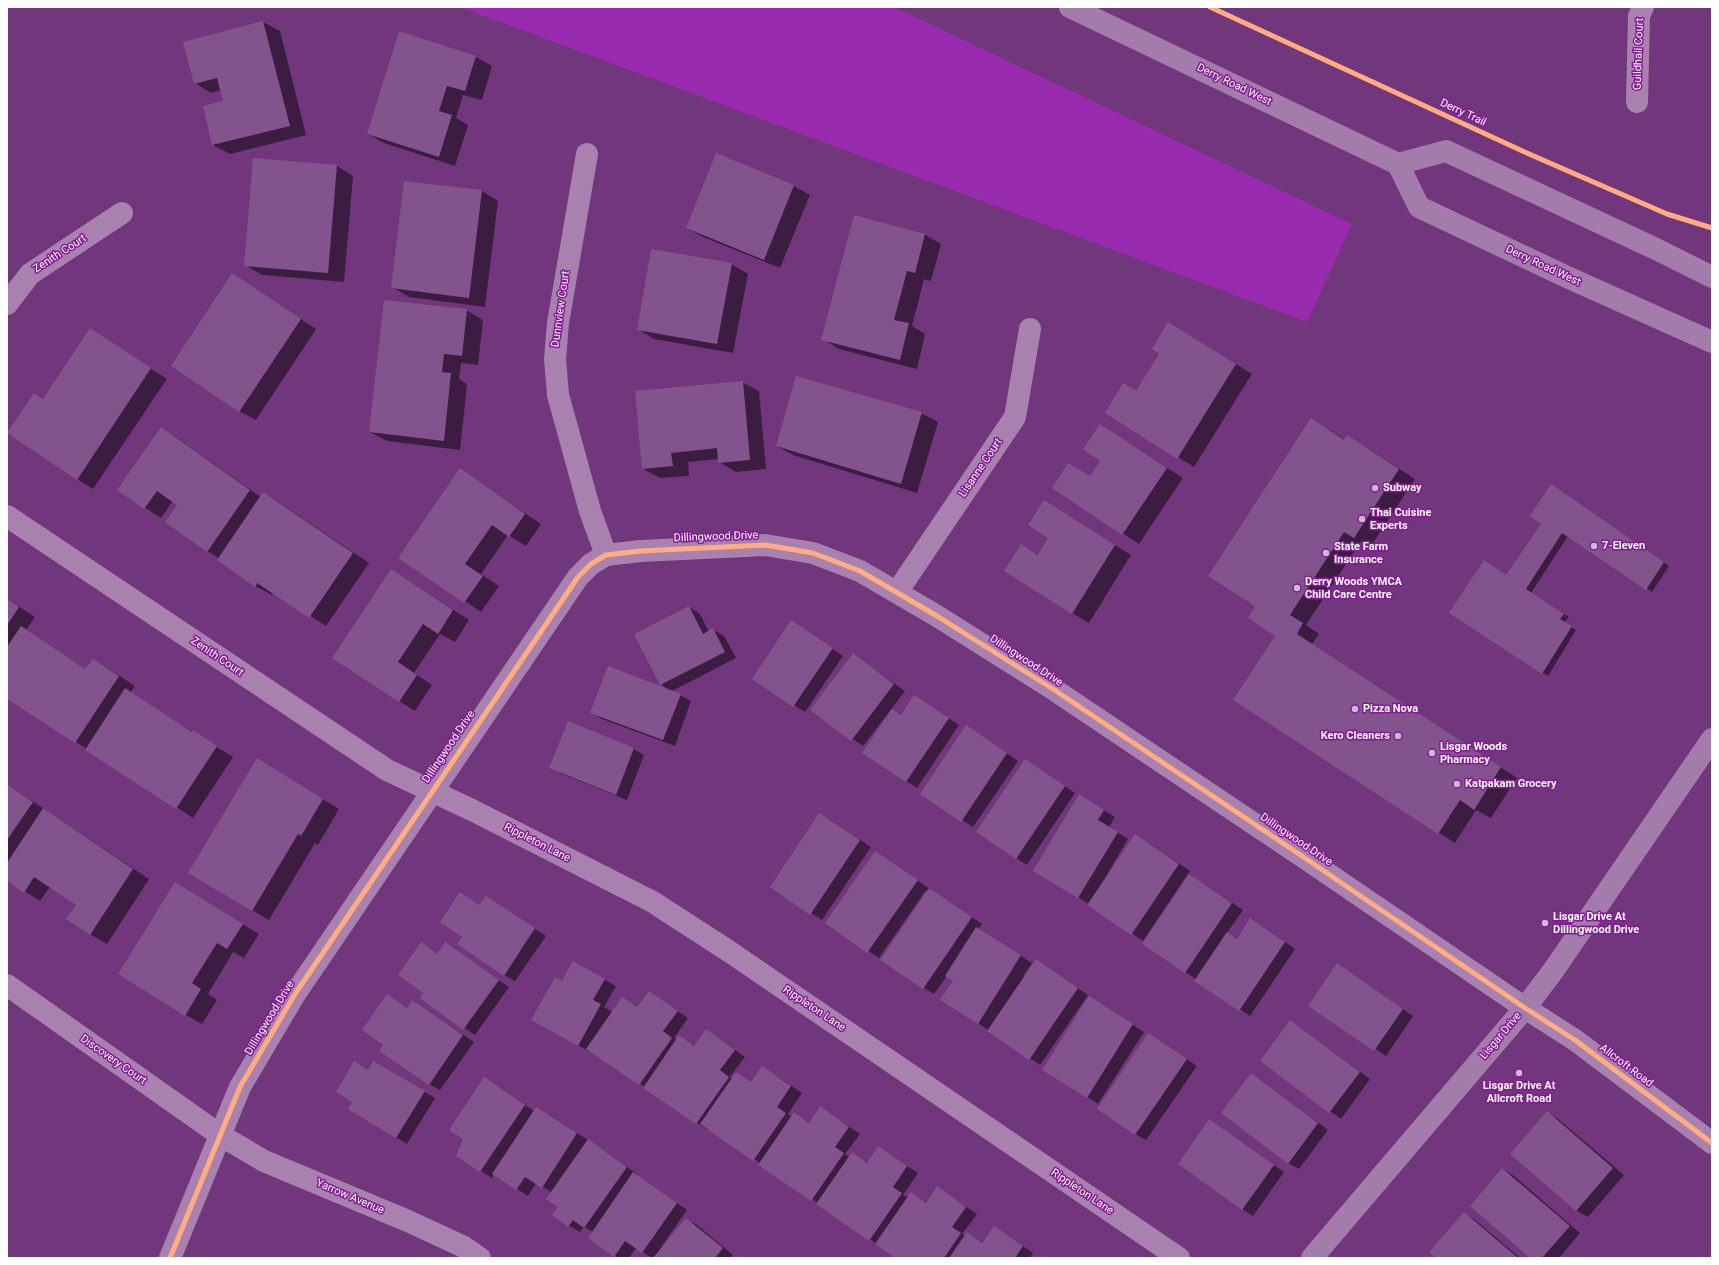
<!DOCTYPE html>
<html>
<head>
<meta charset="utf-8">
<style>
  body { margin:0 }
  #map { position:relative; width:1719px; height:1265px; overflow:hidden; background:#72367d; font-family:Roboto,sans-serif }
  canvas { display:block }
  .frame { position:absolute; inset:0; border:8px solid #fff; pointer-events:none }
</style>
</head>
<body>
<div id="map">
<canvas width="1719" height="1265"></canvas>
<div class="frame"></div>
</div>
<script>
const ctx = document.querySelector('canvas').getContext('2d');
ctx.lineJoin = 'round';
function fill(path, color) {
  ctx.fillStyle = color;
  ctx.fill(path, 'evenodd');
}
function poly(rows) {
  const path = new Path2D();
  for (const r of rows) {
    path.moveTo(r[0], r[1]);
    for (let i = 2; i < r.length; i += 2) path.lineTo(r[i], r[i + 1]);
  }
  return path;
}
function stroke(path, color, width, dash) {
  ctx.strokeStyle = color;
  ctx.lineWidth = width;
  ctx.lineCap = dash ? 'butt' : 'round';
  ctx.setLineDash(dash || []);
  ctx.stroke(path);
}
function drawText(font, color, halo, rows, align = 'center') {
  ctx.font = font + ' Roboto,sans-serif';
  ctx.lineWidth = 3;
  ctx.setLineDash([]);
  ctx.textBaseline = 'middle';
  ctx.strokeStyle = halo;
  ctx.fillStyle = color;
  for (const [text, x, y, turn = 0] of rows) {
    ctx.save();
    ctx.translate(x, y);
    ctx.rotate((+turn || 0) * Math.PI / 180);
    ctx.textAlign = isNaN(turn) ? turn : align;
    if (halo) ctx.strokeText(text, 0, 0);
    ctx.fillText(text, 0, 0);
    ctx.restore();
  }
}
const green = poly([
  [460,7,894,7,1352,224,1307,322]
]);
const shadow = poly([
  [263,22,280,31,306,135,230,154,213,145,204,107,225,102,221,90,211,93,195,83],
  [400,32,476,57,492,66,482,100,463,95,456,118,468,125,455,166,384,143,368,134],
  [254,159,337,166,353,176,344,282,262,275,245,265],
  [794,186,810,195,780,268,703,237,687,228],
  [482,191,498,201,485,307,409,297,392,287],
  [924,234,941,244,931,281,924,279,912,326,925,334,917,369,839,349,823,339],
  [731,264,748,274,733,353,654,339,638,329],
  [233,275,316,329,256,420,239,411],
  [466,310,483,320,478,365,461,363,459,379,467,384,460,450,387,441,370,432],
  [90,329,167,379,93,489,77,479],
  [1185,333,1252,374,1194,467,1106,413,1137,392],
  [742,382,759,391,766,469,736,472,719,462,719,459,688,462,689,476,660,478,643,469],
  [921,413,938,422,917,493,793,455,777,446],
  [1100,425,1183,478,1139,544,1053,488,1091,477,1102,461],
  [161,428,177,438,261,497,264,493,280,503,369,563,326,626,274,592,272,595,255,586,219,558,207,551,179,505,173,501,161,518,118,490],
  [1328,429,1345,440,1364,446,1415,479,1371,546,1361,541,1306,625,1319,634,1312,644,1517,778,1491,818,1476,810,1455,843,1234,700,1276,635,1257,606],
  [460,470,541,524,526,546,508,535,481,574,499,586,481,612,400,557],
  [1556,489,1669,566,1652,592,1568,536,1531,593,1569,617,1565,622,1576,630,1548,676,1543,673,1507,576,1542,523],
  [1044,501,1131,555,1089,623,1072,613,1021,545,1039,555,1050,538],
  [392,570,469,620,455,642,440,634,414,673,432,685,415,711,399,701],
  [7,599,35,617,26,630,86,670,93,660,109,669,135,686,130,693,233,757,193,818,7,697],
  [689,607,700,614,709,632,713,630,724,636,736,658,672,691,691,701,675,746,602,719,591,712,669,690,661,684,636,635],
  [803,628,843,656,805,712,753,679],
  [853,654,905,691,863,746,812,710],
  [915,696,959,725,917,788,906,781,902,716],
  [977,733,1018,761,973,827,921,794],
  [634,749,644,755,627,800,562,774,551,767],
  [1036,767,1075,793,1027,865,1016,858],
  [273,769,339,809,318,845,315,843,269,920,190,873],
  [7,784,149,879,107,944,90,934,77,905,50,887,40,901,7,880],
  [1090,802,1115,817,1109,827,1128,839,1105,878,1107,879,1147,842,1190,871,1143,941,1089,904,1034,870],
  [820,814,871,847,822,920,771,887],
  [875,852,982,924,978,929,1032,963,1023,976,1025,977,1047,967,1088,995,1040,1065,978,1023,954,980,947,976,934,994,924,988,928,891,926,890,879,958,826,923],
  [1201,882,1243,910,1227,933,1237,939,1262,926,1295,949,1250,1016,1144,944],
  [192,893,259,934,244,958,233,952,208,994,217,1000,202,1024,186,1015],
  [460,893,480,906,487,897,546,936,515,981,504,975,463,937],
  [445,943,509,987,475,1035,421,998,424,993,421,944,437,954],
  [574,962,616,986,604,1007,613,1012,622,998,638,1008,649,992,688,1018,674,1038,677,1040,679,1037,695,1046,717,1037,745,1057,730,1077,733,1079,736,1073,752,1083,774,1074,802,1093,788,1114,792,1117,794,1114,810,1123,821,1108,860,1134,845,1154,849,1157,852,1154,868,1163,879,1148,918,1173,903,1195,908,1198,911,1194,927,1203,938,1188,977,1214,962,1234,965,1236,967,1234,983,1243,1005,1234,1033,1253,1030,1258,897,1258,760,1163,708,1128,708,1130,697,1123,591,1050,590,1052,543,1026,562,982],
  [1348,971,1413,1016,1386,1056,1310,1005],
  [387,996,408,1008,413,1001,474,1042,440,1090,429,1084,384,1045],
  [1100,1004,1144,1032,1098,1104,1087,1097],
  [1291,1021,1370,1079,1341,1119,1262,1061],
  [1159,1041,1197,1066,1146,1140,1135,1134],
  [374,1062,435,1098,407,1144,349,1109],
  [1252,1074,1328,1130,1299,1169,1288,1163],
  [495,1085,534,1111,547,1114,599,1147,637,1174,636,1175,687,1210,661,1247,663,1248,686,1219,697,1225,733,1255,731,1258,652,1258,636,1248,629,1258,619,1258,589,1238,593,1232,584,1227,580,1232,569,1226,551,1192,536,1183,528,1196,494,1174,492,1178,457,1156],
  [1547,1112,1558,1119,1624,1175,1588,1217,1577,1211,1511,1154],
  [1209,1120,1284,1172,1253,1216,1242,1209],
  [1503,1169,1514,1176,1580,1233,1559,1258,1531,1258],
  [1464,1213,1475,1220,1520,1258,1438,1258]
]);
const building = poly([
  [263,21,290,126,212,145,203,106,223,101,217,78,194,84,183,42],
  [399,31,476,56,465,91,447,86,439,111,452,115,439,157,367,134],
  [716,153,794,185,764,260,686,228],
  [253,158,337,165,328,273,244,266],
  [404,181,482,190,469,298,391,288],
  [854,215,925,234,915,273,907,271,894,320,909,323,900,360,821,340],
  [651,249,732,263,717,344,637,330],
  [232,273,301,319,239,412,171,366],
  [384,300,467,309,462,356,444,354,442,372,451,373,444,441,369,432],
  [1168,322,1236,364,1177,459,1105,413,1123,383,1136,391,1159,354,1152,349],
  [90,328,151,368,77,480,7,433,34,393,43,399],
  [796,376,922,412,901,484,776,446],
  [743,381,750,460,718,463,717,448,671,453,673,466,642,469,635,391],
  [1311,418,1344,440,1347,435,1399,469,1354,538,1344,532,1290,615,1303,623,1297,634,1501,767,1474,810,1460,800,1438,834,1233,700,1275,636,1248,618,1255,606,1208,576],
  [1100,424,1167,468,1122,535,1052,488,1068,463,1090,476,1100,461,1083,449],
  [161,427,250,490,207,552,165,522,177,505,157,491,144,509,117,490],
  [460,468,525,514,509,537,492,525,465,564,483,576,464,603,398,558],
  [1551,484,1664,562,1646,590,1562,533,1526,589,1564,614,1560,619,1572,626,1542,674,1449,613,1484,560,1506,575,1541,524,1530,516],
  [263,492,353,553,309,618,257,583,255,587,217,560],
  [1044,500,1115,545,1072,614,1004,571,1021,544,1038,555,1048,538,1028,525],
  [391,569,453,610,438,634,423,624,398,662,417,675,399,702,332,658],
  [7,599,19,607,7,625],
  [689,606,703,634,713,628,725,652,660,685,634,634],
  [791,620,833,648,793,707,752,679],
  [21,626,85,669,93,659,119,676,75,743,7,699,7,647],
  [853,653,894,684,851,741,810,710],
  [608,666,681,694,663,740,590,713],
  [125,688,192,732,193,730,217,746,176,809,85,750],
  [914,695,949,718,906,782,862,753,892,709,901,715],
  [568,721,634,748,616,795,549,768],
  [966,725,1007,753,961,822,920,794],
  [257,758,323,799,301,836,298,834,252,911,188,873],
  [1025,759,1065,786,1016,859,976,832],
  [7,784,33,802,7,840],
  [1079,794,1104,810,1098,820,1118,832,1078,898,1033,871],
  [43,808,133,869,90,935,66,919,76,905,34,877,24,893,7,881,7,863],
  [819,813,860,840,810,915,770,887],
  [1135,834,1179,864,1131,935,1087,905],
  [875,851,918,880,867,953,825,923],
  [1189,874,1232,903,1185,973,1142,944],
  [175,882,243,924,227,949,217,943,192,983,201,989,185,1016,118,974],
  [929,888,972,917,923,989,880,960],
  [460,892,479,905,486,896,535,928,504,976,457,944,462,937,440,922],
  [1250,918,1285,942,1239,1011,1194,981,1227,932,1237,939],
  [976,927,1021,955,978,1024,940,1000,953,981,945,976],
  [421,942,437,954,445,942,499,980,463,1030,420,998,423,993,398,975],
  [1036,959,1078,988,1029,1060,987,1031],
  [573,961,605,979,593,1000,601,1004,578,1046,531,1020,555,977,562,981],
  [1337,963,1403,1009,1374,1051,1308,1006],
  [649,991,678,1011,663,1031,672,1038,639,1085,586,1049,622,997,637,1007],
  [387,994,407,1008,412,1000,463,1035,429,1085,379,1051,383,1045,362,1030],
  [1089,996,1133,1024,1087,1098,1042,1070],
  [1290,1020,1360,1072,1329,1113,1260,1061],
  [706,1029,735,1050,720,1070,729,1077,696,1124,643,1088,679,1035,694,1046],
  [1148,1033,1187,1059,1135,1135,1097,1109],
  [354,1061,368,1070,373,1061,425,1091,396,1138,348,1109,352,1102,336,1092],
  [762,1066,791,1086,777,1107,786,1113,753,1161,700,1124,736,1072,751,1082],
  [1251,1073,1318,1123,1288,1164,1221,1113],
  [484,1077,525,1105,480,1172,456,1156,463,1139,449,1130],
  [820,1106,849,1127,835,1147,844,1153,811,1201,758,1165,794,1112,809,1123],
  [536,1107,577,1133,542,1188,525,1177,516,1190,492,1174],
  [1547,1111,1613,1168,1576,1211,1510,1154],
  [1209,1119,1274,1165,1242,1210,1178,1164],
  [588,1139,627,1167,584,1228,573,1220,568,1227,552,1215,558,1207,546,1199],
  [878,1146,907,1166,893,1187,902,1193,869,1241,816,1204,852,1152,867,1163],
  [1502,1168,1570,1226,1542,1258,1530,1258,1470,1206],
  [633,1172,677,1203,642,1253,625,1241,614,1257,588,1238],
  [937,1186,966,1207,952,1227,961,1233,944,1258,895,1258,875,1244,911,1192,926,1203],
  [1464,1212,1518,1258,1436,1258,1429,1252],
  [686,1218,723,1248,715,1258,653,1258],
  [994,1226,1023,1246,1015,1258,949,1258,967,1232,982,1243]
]);
const street = poly([
  [1637,102,1639,16,1643,7],
  [587,154,558,323,555,359,558,395,590,511,606,555],
  [7,304,30,274,122,213],
  [7,516,387,770,474,811,653,902,730,952,1179,1258],
  [897,592,1015,417,1030,329],
  [7,985,220,1135,264,1161,408,1221,464,1247,480,1258],
  [170,1258,240,1087,295,994,578,577,591,564,606,555,641,551,765,545,813,553,860,571,937,616,1053,689,1296,852,1525,1008,1575,1040,1712,1143]
]);
const secondary = poly([
  [1070,7,1398,164,1419,207,1567,277,1712,342],
  [1398,164,1446,151,1656,249,1712,277],
  [1312,1258,1525,1008,1553,971,1712,739]
]);
const cycleway = poly([
  [1210,7,1529,154,1667,214,1712,228],
  [170,1258,240,1087,295,994,578,577,591,564,606,555,641,551,765,545,813,553,860,571,937,616,1053,689,1296,852,1525,1008,1575,1040,1712,1143]
]);
const markers = [
  [1375,488,4,"#ceb9d2"],
  [1362,519,4,"#ceb9d2"],
  [1594,546,4,"#ceb9d2"],
  [1326,553,4,"#ceb9d2"],
  [1297,588,4,"#ceb9d2"],
  [1355,709,4,"#ceb9d2"],
  [1398,736,4,"#ceb9d2"],
  [1432,753,4,"#ceb9d2"],
  [1457,784,4,"#ceb9d2"],
  [1545,923,4,"#ceb9d2"],
  [1519,1073,4,"#ceb9d2"]
];
const streetNames = [
  ["Guildhall Court",1639,54,-88],
  ["Derry Road West",1234,85,26],
  ["Derry Trail",1463,113,25],
  ["Zenith Court",60,254,-33],
  ["Derry Road West",1543,266,25],
  ["Dunnview Court",561,309,-82],
  ["Lisanne Court",981,468,-56],
  ["Dillingwood Drive",716,537,-2],
  ["Zenith Court",217,657,34],
  ["Dillingwood Drive",1026,661,33],
  ["Dillingwood Drive",449,747,-56],
  ["Dillingwood Drive",1296,840,34],
  ["Rippleton Lane",537,843,27],
  ["Rippleton Lane",814,1009,34],
  ["Dillingwood Drive",270,1018,-59],
  ["Lisgar Drive",1501,1036,-50],
  ["Discovery Court",113,1060,35],
  ["Allcroft Road",1626,1066,37],
  ["Rippleton Lane",1082,1192,34],
  ["Yarrow Avenue",350,1197,23]
];
const poiNames = [
  ["Subway",1383,488],
  ["Thai Cuisine",1370,513],
  ["Experts",1370,526],
  ["7-Eleven",1602,546],
  ["State Farm",1334,547],
  ["Insurance",1334,560],
  ["Derry Woods YMCA",1305,582],
  ["Child Care Centre",1305,595],
  ["Pizza Nova",1363,709],
  ["Kero Cleaners",1390,736,"right"],
  ["Lisgar Woods",1440,747],
  ["Pharmacy",1440,760],
  ["Katpakam Grocery",1465,784],
  ["Lisgar Drive At",1553,917],
  ["Dillingwood Drive",1553,930],
  ["Lisgar Drive At",1519,1086,"center"],
  ["Allcroft Road",1519,1099,"center"]
];
fill(green, '#992bae');
fill(shadow, '#0007');
fill(building, '#82538c');
stroke(street, '#a881af', 22);
stroke(secondary, '#a37cab', 22);
stroke(cycleway, '#ffac80', 5);
for (const [x, y, r, color] of markers) {
  const dot = new Path2D();
  dot.arc(x, y, r, 0, 2 * Math.PI);
  ctx.fillStyle = color;
  ctx.fill(dot);
  stroke(dot, '#86199a', 1.5);
}
drawText('11px', '#fff', '#86199a', streetNames);
drawText('bold 11px', '#fff', '#86199a', poiNames, 'left');
</script>
</body>
</html>
